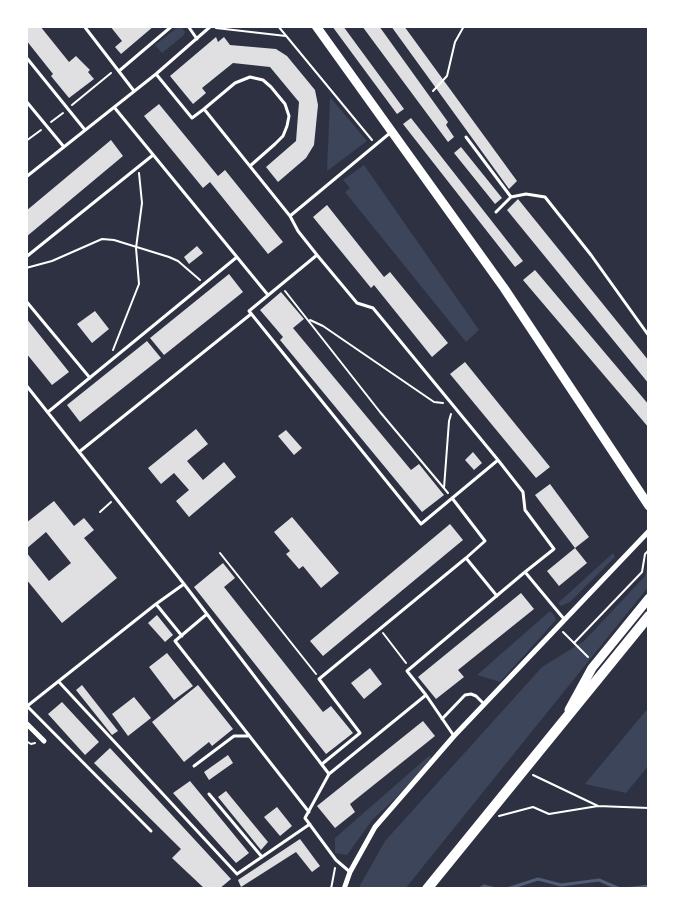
<!DOCTYPE html>
<html>
<head>
<meta charset="utf-8">
<style>
  body { margin:0 }
  #map { position:relative; width:675px; height:915px; overflow:hidden; background:#2d3142; font-family:"Alegreya Sans",sans-serif }
  canvas { display:block }
  .frame { position:absolute; inset:0; border:28px solid #fff; pointer-events:none }
</style>
</head>
<body>
<div id="map">
<canvas width="675" height="915"></canvas>
<div class="frame"></div>
</div>
<script>
const ctx = document.querySelector('canvas').getContext('2d');
ctx.lineJoin = 'round';
function fill(path, color) {
  ctx.fillStyle = color;
  ctx.fill(path, 'evenodd');
}
function poly(rows) {
  const path = new Path2D();
  for (const r of rows) {
    path.moveTo(r[0], r[1]);
    for (let i = 2; i < r.length; i += 2) path.lineTo(r[i], r[i + 1]);
  }
  return path;
}
function stroke(path, color, width, dash) {
  ctx.strokeStyle = color;
  ctx.lineWidth = width;
  ctx.lineCap = dash ? 'butt' : 'round';
  ctx.setLineDash(dash || []);
  ctx.stroke(path);
}
const green = poly([
  [179,26,181,26,185,32,183,36,162,53,155,45],
  [330,97,367,141,327,171],
  [364,165,479,330,466,342,345,192,350,188,343,180],
  [613,553,615,557,570,602,561,606,558,603],
  [649,556,649,586,405,889,358,889,385,841,542,667,584,641,645,576],
  [550,611,554,615,556,620,500,682,477,675],
  [649,707,649,765,626,793,585,784],
  [430,755,431,759,395,799,373,819,347,855,335,853,335,838]
]);
const stream = poly([
  [479,889,484,886,496,889],
  [507,889,538,879,561,885,599,880,620,889],
  [625,889,649,886]
]);
const building = poly([
  [26,26,40,26,69,62,76,56,90,70,88,72,94,79,69,98,51,76,53,74,26,40],
  [110,26,154,26,121,54,115,47,122,41],
  [332,26,343,26,404,109,397,114],
  [362,26,379,26,448,122,446,125,454,137,448,142],
  [391,26,404,26,517,181,509,189],
  [216,37,218,42,224,37,230,45,276,49,287,56,315,90,318,105,314,145,306,158,278,182,266,167,296,141,299,102,270,67,233,63,202,88,206,93,193,104,170,76],
  [159,104,218,176,225,170,283,242,268,254,210,182,203,188,144,116],
  [411,118,523,261,515,267,403,124],
  [111,140,123,156,26,237,26,211],
  [461,147,502,198,495,204,454,153],
  [518,199,649,361,649,384,507,210],
  [327,205,384,277,390,272,448,343,432,357,374,285,371,288,313,217],
  [197,246,203,253,189,264,184,257],
  [535,270,649,405,649,428,523,280],
  [229,274,243,292,164,355,150,338],
  [281,292,304,319,293,328,411,470,419,464,444,495,422,512,280,340,283,337,260,310],
  [95,311,109,329,92,343,77,324],
  [26,318,69,372,52,385,26,353],
  [147,341,161,358,80,422,67,405],
  [465,362,550,467,536,478,450,374],
  [196,429,208,444,187,461,203,480,224,462,236,477,189,517,176,501,189,490,174,473,161,484,148,468],
  [286,430,302,448,294,455,278,436],
  [473,452,482,463,474,470,465,460],
  [550,484,589,537,575,548,535,495],
  [54,501,74,526,84,518,94,530,84,538,117,578,62,623,26,579,26,552,49,581,71,563,46,532,26,549,26,523],
  [292,517,339,573,321,588,303,566,299,569,286,554,290,551,274,532],
  [450,524,463,540,323,656,310,641],
  [575,548,587,563,559,586,547,571],
  [223,563,235,578,224,587,323,712,331,706,353,733,326,754,194,587],
  [521,593,534,609,458,670,464,677,436,699,418,677],
  [157,615,173,635,165,642,148,623],
  [167,653,193,686,174,700,149,667],
  [370,668,382,684,364,699,351,683],
  [82,685,118,731,112,735,76,690],
  [198,685,233,729,212,746,209,742,184,762,152,722],
  [134,697,151,718,128,736,112,714],
  [62,702,99,742,85,755,48,714],
  [423,721,435,736,350,804,355,812,335,828,317,806],
  [110,748,231,879,219,889,205,889,172,858,181,849,94,763],
  [228,755,233,763,209,780,204,772],
  [190,781,249,853,236,863,173,793],
  [226,791,268,842,261,850,218,797],
  [277,807,292,826,280,836,264,817],
  [300,839,320,866,312,872,296,852,241,887,238,880]
]);
const path = poly([
  [278,26,372,140],
  [216,28,286,36],
  [433,91,447,76,455,42,464,26],
  [72,105,111,73],
  [51,122,63,113],
  [26,141,41,130],
  [26,268,52,261,102,239,114,240,169,257,178,261,200,280],
  [285,291,380,412,448,493],
  [310,320,323,326,434,402,443,403],
  [113,350,139,284,136,248,142,203,139,173],
  [444,488,449,421,451,414],
  [100,512,111,502],
  [220,553,316,674],
  [563,632,588,657],
  [383,633,406,663],
  [574,643,642,572,645,554,649,550],
  [26,741,31,744,35,743],
  [533,775,598,806,649,808],
  [499,816,533,807,549,814,598,806],
  [331,889,335,868]
]);
const service = poly([
  [84,26,134,91],
  [188,26,197,39],
  [26,57,85,130],
  [119,71,172,26],
  [156,74,192,118,204,109,290,216],
  [26,101,64,147],
  [114,107,268,295],
  [204,109,235,83,250,77,263,80,271,87,285,104,289,116,287,126,283,136,275,144,250,166],
  [390,133,290,216,298,231,317,255,249,311,421,524,498,460,523,492,525,510,554,549,525,572,564,619],
  [466,137,511,197],
  [26,177,156,74,211,26],
  [496,212,511,197,526,194,545,197,591,255,649,336],
  [317,255,357,303,373,308,498,460],
  [26,257,153,155],
  [26,301,90,378],
  [26,385,184,584,329,774,305,818,336,860,350,872],
  [48,412,237,257],
  [79,452,251,314],
  [452,498,485,541,466,558],
  [156,604,184,584],
  [207,614,175,641,309,812],
  [59,682,237,874,310,824],
  [27,706,151,831],
  [26,707,156,604,182,636],
  [442,719,465,695,471,694,476,696,484,704],
  [454,736,426,695,407,671,525,572],
  [322,764,360,733,319,679,466,558,497,596],
  [194,766,234,736,249,736],
  [329,774,426,695],
  [209,794,262,857]
]);
const minor = poly([
  [26,723,44,741],
  [344,889,350,872,375,827,454,736,649,531]
]);
const secondary = poly([
  [316,26,504,288,649,506],
  [569,710,592,668,649,598]
]);
const trunk = poly([
  [427,889,649,616]
]);
fill(green, '#3c4559');
stroke(stream, '#4f5d75', 3);
fill(building, '#e0e0e3');
stroke(path, '#fff', 2);
stroke(service, '#fff', 3);
stroke(minor, '#fff', 5);
stroke(secondary, '#fff', 9);
stroke(trunk, '#fff', 10);
</script>
</body>
</html>
